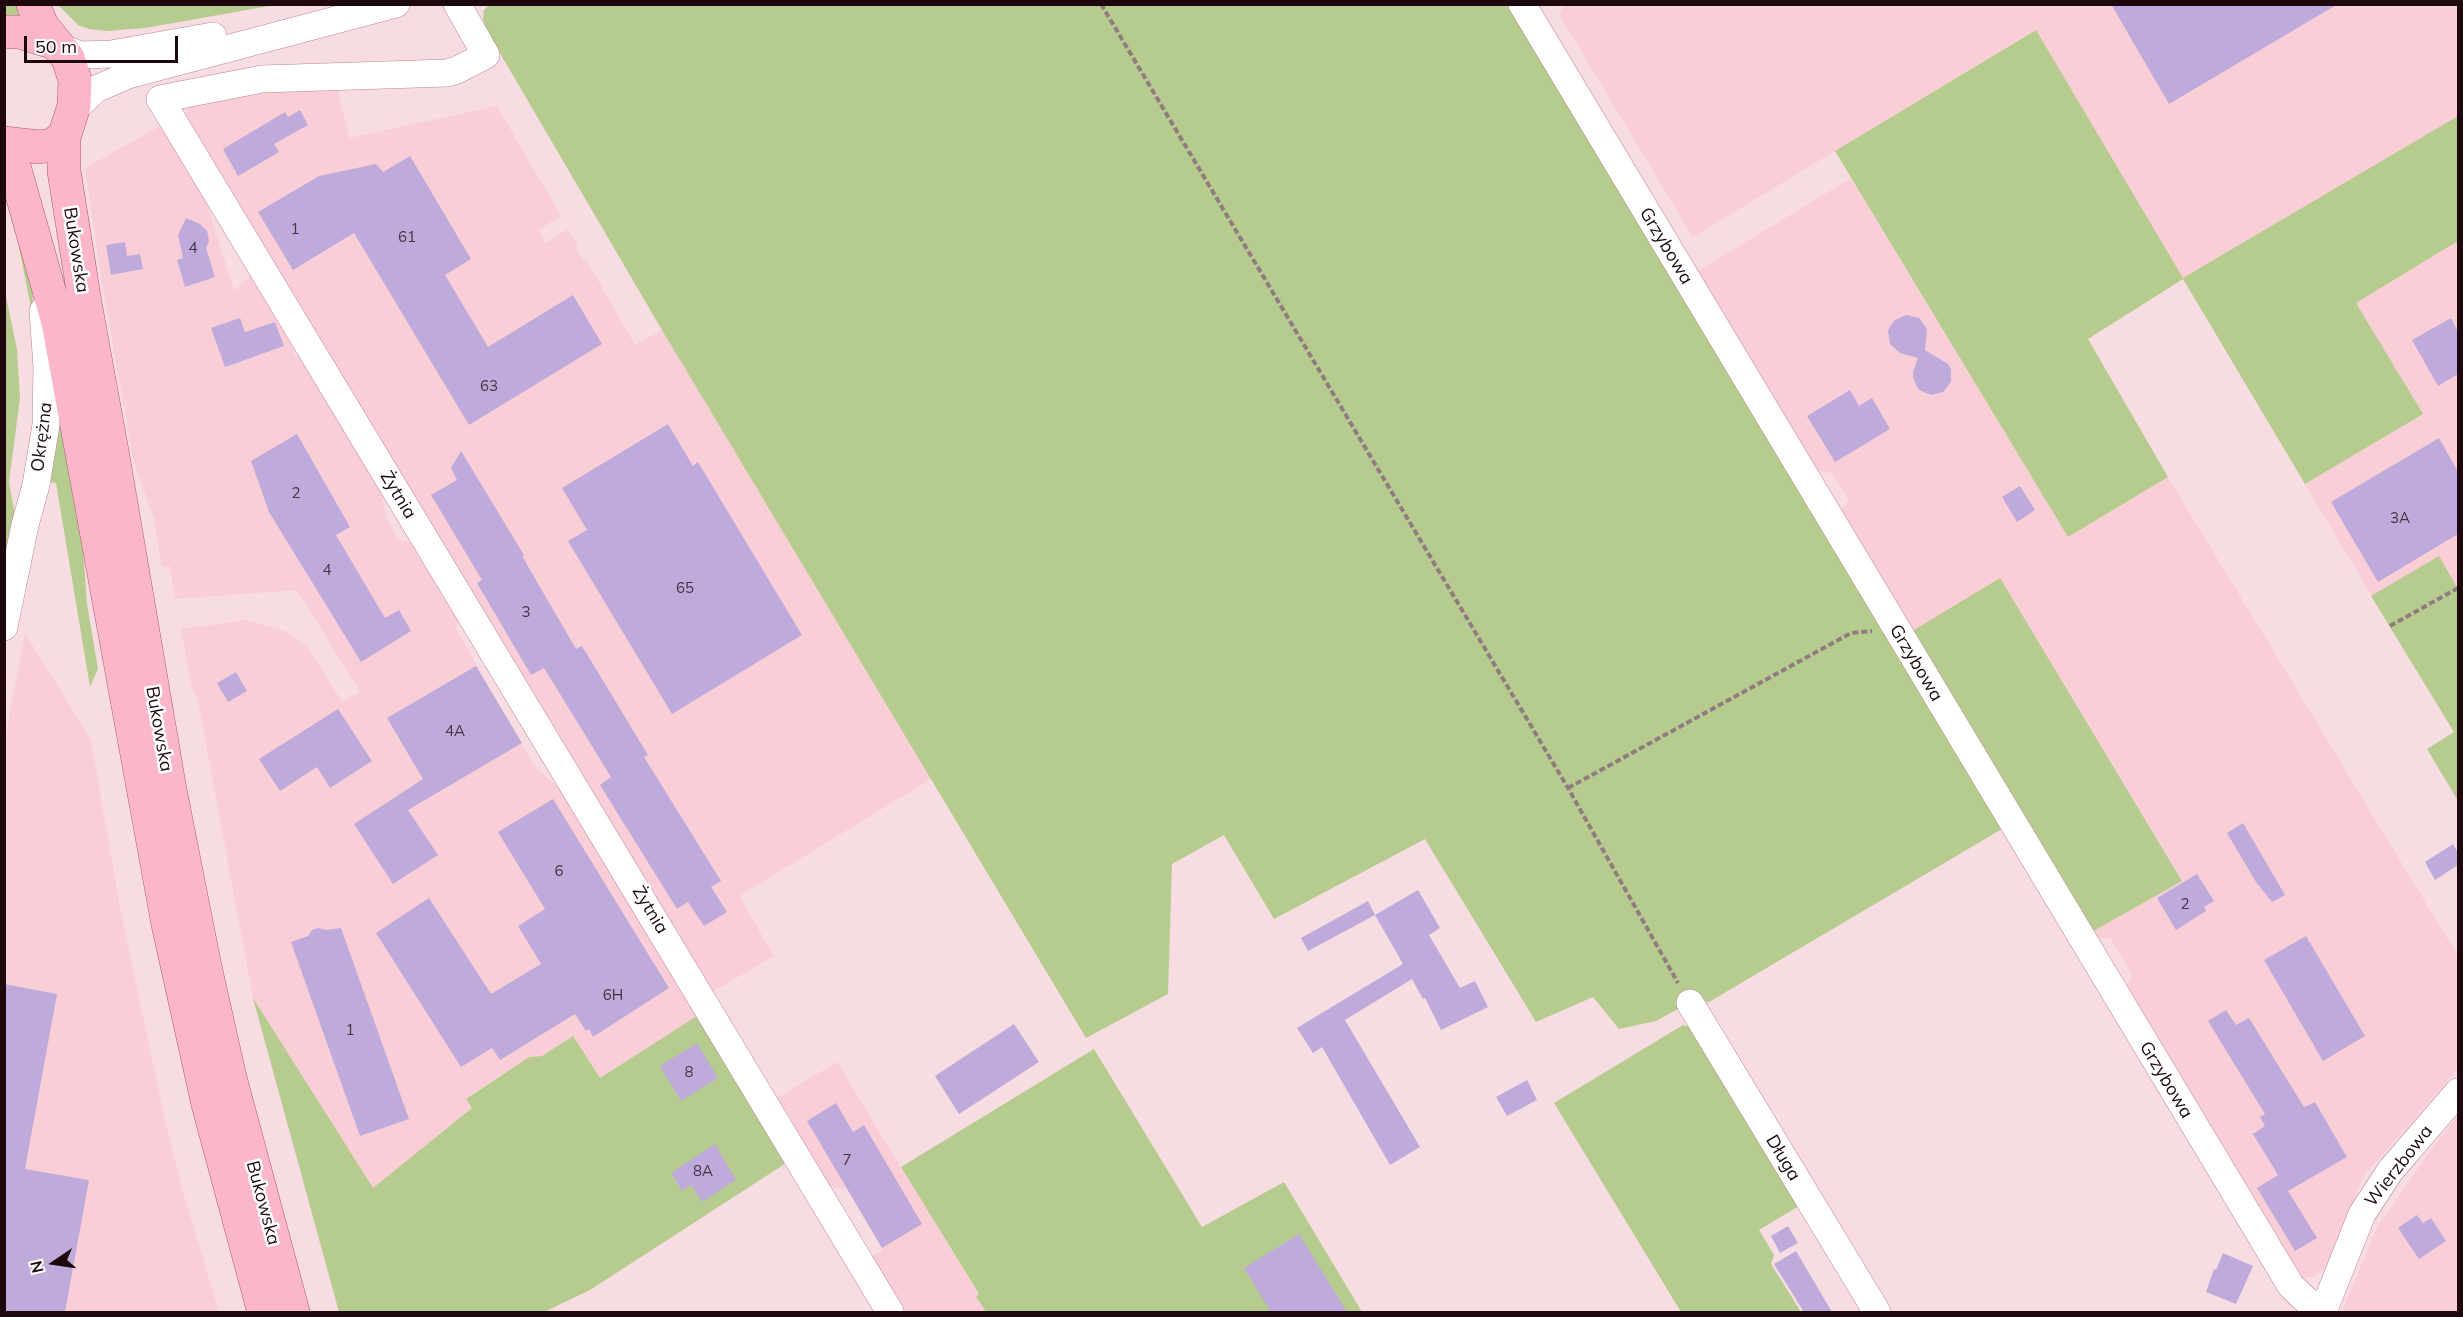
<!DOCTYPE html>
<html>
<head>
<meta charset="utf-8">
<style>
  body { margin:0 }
  #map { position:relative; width:2463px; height:1317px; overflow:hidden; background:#f7dde2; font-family:Mulish,sans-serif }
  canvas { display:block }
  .frame { position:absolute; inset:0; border:6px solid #1c080d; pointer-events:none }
  .north { position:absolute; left:24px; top:1233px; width:60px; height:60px; -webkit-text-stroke:4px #fff; paint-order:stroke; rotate:257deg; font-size:16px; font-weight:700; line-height:24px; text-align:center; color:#1c080d }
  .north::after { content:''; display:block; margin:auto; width:21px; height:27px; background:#1c080d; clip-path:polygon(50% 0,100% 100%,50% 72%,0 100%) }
  .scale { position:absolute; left:24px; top:36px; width:154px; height:27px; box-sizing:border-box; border:3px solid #1c080d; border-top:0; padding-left:8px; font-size:18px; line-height:21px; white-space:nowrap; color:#1c080d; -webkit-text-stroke:4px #fff; paint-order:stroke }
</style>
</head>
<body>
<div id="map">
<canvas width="2463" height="1317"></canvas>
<div class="frame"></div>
<div class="north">N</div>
<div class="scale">50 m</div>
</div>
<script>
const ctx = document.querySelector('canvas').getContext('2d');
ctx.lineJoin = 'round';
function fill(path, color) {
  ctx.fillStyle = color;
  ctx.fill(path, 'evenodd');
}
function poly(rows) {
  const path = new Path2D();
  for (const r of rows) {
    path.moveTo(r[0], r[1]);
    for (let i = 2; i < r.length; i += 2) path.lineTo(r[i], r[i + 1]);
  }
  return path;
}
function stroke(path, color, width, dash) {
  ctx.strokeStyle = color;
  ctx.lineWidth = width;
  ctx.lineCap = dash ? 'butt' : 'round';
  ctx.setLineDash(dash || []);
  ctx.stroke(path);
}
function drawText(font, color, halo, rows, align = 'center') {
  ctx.font = font + ' Mulish,sans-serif';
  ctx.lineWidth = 5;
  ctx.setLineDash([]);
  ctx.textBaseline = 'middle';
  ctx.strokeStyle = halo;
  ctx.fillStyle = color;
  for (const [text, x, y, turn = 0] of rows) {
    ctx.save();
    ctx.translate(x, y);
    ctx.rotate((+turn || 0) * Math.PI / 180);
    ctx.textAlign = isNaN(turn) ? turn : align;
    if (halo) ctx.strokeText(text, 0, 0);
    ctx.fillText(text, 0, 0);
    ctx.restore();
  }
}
const built = poly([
  [1563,4,2458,5,2458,116,2183,279,2035,30,1693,237,1560,16],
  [337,86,349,138,497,106,561,216,538,230,545,243,568,229,578,245,575,247,584,261,586,259,635,345,662,330,931,779,739,896,774,956,707,995,185,120,187,111,192,104,252,89],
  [158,127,165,129,199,178,234,291,248,278,257,275,268,291,295,356,308,360,380,485,387,520,398,539,417,544,459,614,456,629,534,766,564,792,700,1014,600,1078,573,1036,542,1056,529,1057,466,1098,472,1108,374,1188,339,1312,253,998,197,696,192,689,181,629,246,620,287,632,308,647,342,702,360,692,297,590,175,599,170,566,162,567,154,519,133,459,102,283,85,168],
  [1851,178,2068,537,2168,477,2458,956,2458,1069,2363,1177,2326,1268,2313,1277,2297,1278,2125,992,2132,975,2111,939,2095,937,2090,933,2182,880,2000,579,1909,633,1837,514,1849,500,1831,473,1811,470,1693,274],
  [2458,241,2458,730,2454,733,2305,484,2422,414,2356,303],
  [25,633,91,740,121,913,164,1115,182,1188,219,1312,5,1312,4,745],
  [837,1062,979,1295,976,1297,986,1312,900,1312,869,1258,883,1250,847,1189,824,1186,791,1132,793,1123,786,1110,777,1108,772,1101],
  [2458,1116,2458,1312,2342,1312,2377,1227,2436,1143]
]);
const green = poly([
  [490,4,1510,5,2002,829,1709,1002,1689,1003,1656,1021,1619,1029,1593,997,1536,1022,1425,839,1274,919,1224,835,1172,864,1168,994,1086,1038,662,330,487,31,483,19,484,10],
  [5,5,19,5,22,20,5,21],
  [58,5,275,5,145,28,107,31,89,29,78,25],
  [2036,30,2183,278,2458,116,2458,241,2356,303,2423,414,2305,484,2183,279,2088,339,2168,477,2068,537,1835,151],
  [10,202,29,271,40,352,36,333],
  [5,292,17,349,20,398,9,482,16,520,5,586],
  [60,403,81,520,87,604,98,669,90,687,56,483,43,481],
  [2439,556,2458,589,2458,801,2427,749,2454,732,2371,596],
  [2000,578,2182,881,2090,933,1909,633],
  [253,998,373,1188,472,1108,466,1099,529,1057,542,1056,573,1036,600,1078,700,1014,791,1160,590,1290,544,1312,339,1312],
  [1683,1025,1692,1028,1799,1206,1759,1230,1774,1255,1771,1264,1801,1312,1681,1312,1554,1103],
  [1094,1049,1202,1227,1284,1182,1362,1312,986,1312,976,1297,979,1294,901,1167]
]);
const building = poly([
  [2111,4,2338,4,2169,104],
  [300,110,308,125,274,144,279,152,238,176,223,149,285,112,288,117],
  [410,156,471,259,445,275,488,347,573,295,602,344,469,425,354,233,293,270,258,212,319,176,376,164,383,172],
  [186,218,200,224,207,231,209,241,206,248,215,277,185,287,177,260,183,258,178,235],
  [125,242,127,256,140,254,143,269,111,275,106,245],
  [1906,315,1919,318,1927,329,1925,350,1948,364,1951,369,1951,382,1943,392,1931,395,1919,390,1913,378,1913,372,1918,358,1900,353,1890,344,1888,331,1891,325,1895,320],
  [240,318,245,332,275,322,284,346,225,367,211,328],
  [2451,318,2458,332,2458,374,2438,386,2412,340],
  [1850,390,1859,406,1872,398,1890,429,1835,462,1807,416],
  [668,424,693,466,698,462,802,635,672,714,568,541,587,530,562,488],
  [297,434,350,527,336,535,385,618,399,610,411,631,361,662,269,512,251,461],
  [2439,438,2458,472,2458,534,2378,582,2331,502],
  [461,451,524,555,522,556,576,649,582,646,648,755,644,757,721,881,711,887,727,912,704,926,688,902,677,909,600,785,611,777,544,668,531,675,477,583,482,580,431,495,457,480,451,468],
  [2020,486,2035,510,2017,522,2002,497],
  [476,666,522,743,408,810,438,855,393,884,354,824,423,779,387,718],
  [236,672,247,691,228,702,217,683],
  [338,709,372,761,330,788,317,767,280,791,259,759],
  [553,799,669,988,593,1037,589,1029,586,1031,575,1014,500,1060,492,1048,461,1067,376,933,429,898,491,994,541,964,518,926,545,909,498,832],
  [2243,823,2285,895,2272,902,2256,882,2227,833],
  [2453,844,2458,853,2458,865,2435,880,2425,862],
  [2197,874,2214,901,2204,907,2206,911,2176,930,2157,898],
  [1418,890,1440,928,1429,935,1460,988,1475,981,1488,1007,1441,1030,1425,998,1423,999,1412,979,1345,1020,1420,1147,1390,1165,1322,1047,1313,1053,1297,1028,1403,964,1375,915],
  [1368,901,1375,915,1308,951,1301,938],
  [318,928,326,930,341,928,409,1119,360,1136,291,942,308,936,312,930],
  [2306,936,2365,1036,2323,1061,2264,960],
  [4,984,57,994,25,1169,89,1180,65,1312,4,1312],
  [2226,1010,2236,1025,2249,1018,2304,1107,2315,1102,2347,1157,2288,1191,2317,1238,2295,1251,2257,1188,2278,1175,2253,1134,2265,1126,2260,1117,2265,1114,2208,1021],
  [1014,1024,1039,1062,959,1114,935,1076],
  [697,1043,718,1078,681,1101,660,1066],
  [1527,1080,1537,1100,1507,1116,1496,1097],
  [836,1103,853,1132,864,1125,922,1224,882,1248,807,1121],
  [715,1144,736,1180,702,1202,691,1185,682,1191,671,1173],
  [2417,1215,2423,1223,2431,1218,2446,1241,2419,1259,2398,1228],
  [1788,1226,1798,1243,1780,1253,1771,1236],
  [1299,1234,1347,1312,1271,1312,1244,1268],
  [1796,1251,1832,1312,1804,1312,1774,1264],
  [2223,1253,2253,1266,2236,1304,2206,1292,2214,1269,2216,1270]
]);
const path = poly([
  [1101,4,1568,788,1678,983],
  [2390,626,2458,588],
  [1568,788,1851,633,1872,631]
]);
const minor = poly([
  [457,4,486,55,457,70,447,73,262,79,160,99,890,1312],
  [1522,4,2291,1286,2307,1301,2324,1309],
  [60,47,80,55,111,54,213,36],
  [72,111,96,89,128,75,396,4],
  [4,627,25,525,36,485,46,425,47,367,43,311],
  [1690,1003,1877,1312],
  [2323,1312,2362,1214,2390,1171,2458,1092]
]);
const major = poly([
  [33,4,42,26,68,58,75,80,74,106,64,137,64,171,85,303,112,451,170,790,205,967,230,1078,293,1312],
  [4,32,20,32,55,43],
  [4,143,39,147,52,145,64,137],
  [4,149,15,170,58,322,168,924,208,1104,264,1312]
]);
const numberNames = [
  ["1",295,229],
  ["61",407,237],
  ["4",193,248],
  ["63",489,386],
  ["2",296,493],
  ["3A",2400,518],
  ["4",327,570],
  ["65",685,588],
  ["3",526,612],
  ["4A",455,731],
  ["6",559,871],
  ["2",2185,904],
  ["6H",613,995],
  ["1",350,1030],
  ["8",689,1072],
  ["7",847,1160],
  ["8A",703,1171]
];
const streetNames = [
  ["Grzybowa",1666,246,59],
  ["Bukowska",76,250,81],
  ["Okrężna",42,437,-83],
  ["Żytnia",398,495,59],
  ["Grzybowa",1916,663,59],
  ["Bukowska",159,729,80],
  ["Żytnia",650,910,59],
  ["Grzybowa",2166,1080,59],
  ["Długa",1783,1158,59],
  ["Wierzbowa",2399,1166,-52],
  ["Bukowska",263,1203,75]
];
fill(built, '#f9ced7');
fill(green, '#b6cc8e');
fill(building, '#bfabdb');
stroke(minor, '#bd8491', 28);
stroke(major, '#ab5a70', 34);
stroke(path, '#927b80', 4, [6, 3]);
stroke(minor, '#fff', 27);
stroke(major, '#fbb6c9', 33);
drawText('15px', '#453140', null, numberNames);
drawText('18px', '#1c080d', '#fff', streetNames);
</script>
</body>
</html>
